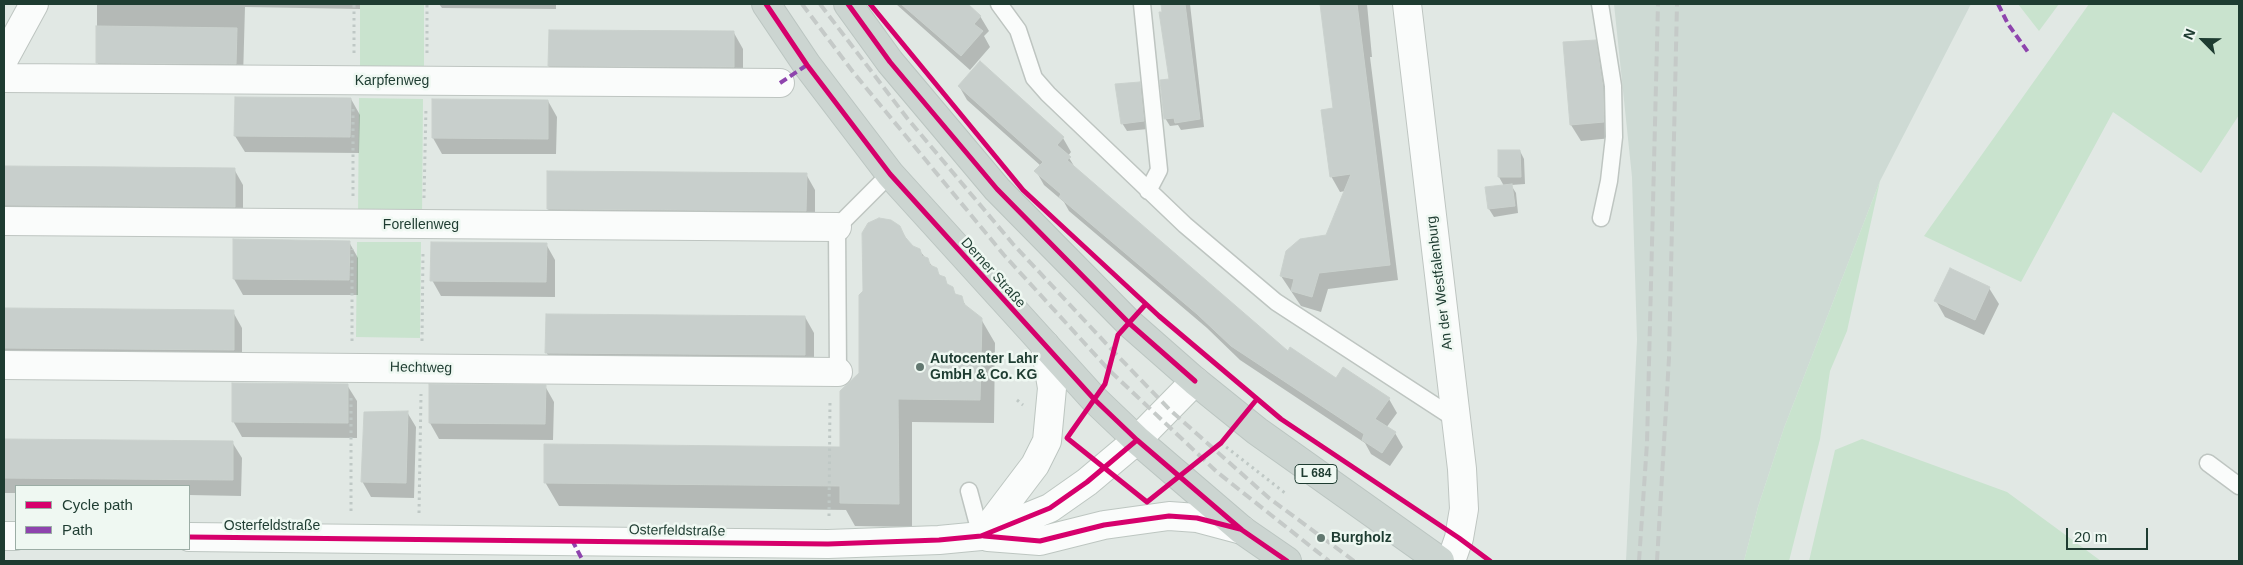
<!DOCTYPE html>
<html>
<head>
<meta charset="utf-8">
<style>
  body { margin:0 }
  #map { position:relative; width:2243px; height:565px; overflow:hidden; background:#e1e8e4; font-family:Helvetica,sans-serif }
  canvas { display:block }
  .frame { position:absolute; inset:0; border:5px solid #1e3c31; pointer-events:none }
  .legend { position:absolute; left:15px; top:485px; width:175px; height:65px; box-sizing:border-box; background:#eff8f2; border:1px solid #9bada5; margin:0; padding:6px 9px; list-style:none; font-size:15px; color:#1e3c31 }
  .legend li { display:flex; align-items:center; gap:10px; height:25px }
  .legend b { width:25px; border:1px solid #9bada5 }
  .north { position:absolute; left:2178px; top:15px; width:50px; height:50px; -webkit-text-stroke:4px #eff8f2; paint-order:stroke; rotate:293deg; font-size:14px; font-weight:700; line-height:20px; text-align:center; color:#1e3c31 }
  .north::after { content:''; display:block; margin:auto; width:18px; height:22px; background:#1e3c31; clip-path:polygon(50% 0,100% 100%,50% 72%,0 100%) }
  .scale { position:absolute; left:2066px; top:528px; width:82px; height:22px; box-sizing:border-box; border:2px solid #1e3c31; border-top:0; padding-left:6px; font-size:15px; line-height:18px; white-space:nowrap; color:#1e3c31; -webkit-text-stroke:4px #eff8f2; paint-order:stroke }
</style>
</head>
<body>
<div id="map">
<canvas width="2243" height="565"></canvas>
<div class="frame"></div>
<ul class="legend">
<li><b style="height:6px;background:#d6006c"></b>Cycle path</li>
<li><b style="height:6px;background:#8e44ad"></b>Path</li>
</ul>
<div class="north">N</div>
<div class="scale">20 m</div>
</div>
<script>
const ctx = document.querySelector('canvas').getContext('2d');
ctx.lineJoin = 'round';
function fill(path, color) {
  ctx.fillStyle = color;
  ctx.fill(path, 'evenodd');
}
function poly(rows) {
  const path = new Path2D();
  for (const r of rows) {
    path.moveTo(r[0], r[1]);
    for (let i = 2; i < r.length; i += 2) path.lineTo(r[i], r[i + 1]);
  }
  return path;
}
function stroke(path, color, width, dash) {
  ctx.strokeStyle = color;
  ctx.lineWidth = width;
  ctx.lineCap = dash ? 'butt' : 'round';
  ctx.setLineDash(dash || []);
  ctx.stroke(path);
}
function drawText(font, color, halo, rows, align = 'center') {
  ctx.font = font + ' Helvetica,sans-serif';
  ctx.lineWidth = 5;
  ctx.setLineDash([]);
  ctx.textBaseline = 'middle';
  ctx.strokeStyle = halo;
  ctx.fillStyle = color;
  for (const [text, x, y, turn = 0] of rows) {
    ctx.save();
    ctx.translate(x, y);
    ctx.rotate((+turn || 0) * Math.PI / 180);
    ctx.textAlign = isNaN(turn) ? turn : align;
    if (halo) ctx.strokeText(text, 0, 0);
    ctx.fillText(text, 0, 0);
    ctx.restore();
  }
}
const built = poly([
  [1614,4,1971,4,1880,181,1784,428,1758,507,1744,561,1626,561,1637,340,1632,177]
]);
const green = poly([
  [360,4,424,4,424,76,360,75],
  [2018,4,2059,4,2039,31],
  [2089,4,2239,4,2239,115,2201,173,2113,112,2021,282,1924,236],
  [359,98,423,99,422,218,358,217],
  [1880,181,1847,331,1830,371,1820,439,1789,561,1744,561,1758,507,1784,428],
  [357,242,421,242,420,338,356,337],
  [1862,439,2007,492,2101,561,1809,561,1835,450]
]);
const shadow = poly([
  [97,4,360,4,360,9,245,7,243,78,105,77,97,62],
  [439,4,556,4,556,9,442,8],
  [896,4,949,4,953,7,955,4,966,4,980,16,989,31,984,36,990,47,970,70],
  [1162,4,1190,4,1204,127,1181,130,1178,125,1170,126,1165,118,1171,80],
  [1321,4,1367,4,1372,57,1370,57,1398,280,1328,289,1321,312,1301,306,1281,276,1327,237,1345,191,1340,192,1331,176,1334,109],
  [734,33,743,49,743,83,559,82,549,66],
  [1595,41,1604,57,1612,138,1581,141,1571,125],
  [1139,83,1144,91,1148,129,1127,131,1122,123],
  [959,86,1063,138,1071,152,1068,156,1077,171,1288,353,1336,380,1389,399,1397,413,1386,428,1395,433,1403,447,1390,466,1371,454,1365,443,1240,360,1207,328,1069,211,1064,202,1044,185,1036,171,1041,166,967,100],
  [351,99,360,115,359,153,245,152,235,136],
  [548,101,557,117,556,154,442,154,433,138],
  [1520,151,1524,159,1525,184,1511,185,1516,193,1518,213,1494,217,1489,209,1487,188,1504,186,1499,177],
  [234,169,243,185,243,223,13,221,4,205],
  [806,174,815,190,815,227,557,225,548,209],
  [899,227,912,247,919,250,957,296,961,297,967,308,981,319,995,343,994,423,912,422,912,527,855,526,846,510,559,506,545,482,841,448],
  [349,242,358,258,358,295,243,295,234,279],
  [546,244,555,260,555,297,441,296,432,280],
  [1989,288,1999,304,1984,335,1945,317,1936,301],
  [4,310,233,312,242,328,242,365,4,363],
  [805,317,814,333,814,370,556,368,546,352],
  [347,385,357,401,357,438,242,437,233,421],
  [430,386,545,386,554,402,553,440,439,439,430,423],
  [407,412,416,427,414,498,371,497,362,481],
  [4,440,232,442,242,458,241,496,189,495,189,486,16,486,16,493,4,493]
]);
const building = poly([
  [901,4,968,4,981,16,974,24,983,31,961,56,901,4],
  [1161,4,1185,4,1200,119,1175,123,1174,118,1164,119,1160,80,1169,79,1159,12,1162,12,1161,4],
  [1320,4,1357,4,1390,265,1319,273,1312,297,1291,291,1294,279,1280,276,1286,251,1300,239,1326,235,1351,174,1330,177,1321,110,1333,108,1320,4],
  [96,26,237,28,236,64,96,63,96,26],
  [549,30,734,31,734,67,548,66,549,30],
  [1596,40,1603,87,1604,122,1570,125,1563,42,1596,40],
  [980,61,1064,137,1057,145,1071,157,1067,160,1288,351,1290,347,1336,378,1343,367,1390,398,1375,419,1396,432,1382,453,1362,440,1364,434,1231,346,1197,314,1059,197,1061,194,1034,171,1043,162,958,86,980,61],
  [1140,82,1144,121,1121,124,1115,84,1140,82],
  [235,97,351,98,350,137,234,136,235,97],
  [432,99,548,100,548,139,432,138,432,99],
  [1498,150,1520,150,1521,177,1498,177,1498,150],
  [4,166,235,168,235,207,4,205,4,166],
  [547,171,807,173,806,211,547,209,547,171],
  [1512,184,1515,206,1488,209,1485,187,1512,184],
  [879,218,891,220,900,226,905,237,913,246,920,249,922,256,928,258,930,265,937,268,939,275,945,277,947,284,953,287,955,294,962,296,964,304,982,318,980,400,898,399,899,504,840,503,840,486,544,483,544,444,840,447,840,391,859,373,859,295,863,291,862,233,868,223,879,218],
  [233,239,350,241,349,280,233,279,233,239],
  [431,242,547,243,546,282,430,281,431,242],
  [1950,268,1990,287,1975,320,1934,301,1950,268],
  [4,308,234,310,234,350,4,348,4,308],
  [546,314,805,316,805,355,545,353,546,314],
  [232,383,348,384,348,423,232,422,232,383],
  [429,384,546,385,545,424,429,423,429,384],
  [408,411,406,483,361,482,364,412,408,411],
  [4,439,233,441,233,480,4,478,4,439]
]);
const path = poly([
  [354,53,354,4],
  [427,53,427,4],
  [353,196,353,107],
  [424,198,426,107],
  [352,341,352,249],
  [422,341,423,252],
  [1108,373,1115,348],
  [1017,400,1023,405],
  [1221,443,1285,493],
  [1201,460,1225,440],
  [351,511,351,394],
  [419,513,421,394],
  [829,516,830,400]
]);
const lane = poly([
  [999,4,1018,30,1034,78,1048,94,1185,225,1276,302,1457,420],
  [1142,4,1159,170,1148,191],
  [1600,4,1613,86,1614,137,1609,181,1601,218],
  [838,372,837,227,890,174],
  [2208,463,2239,486],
  [969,491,981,536]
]);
const street = poly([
  [1407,4,1462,469,1464,509,1459,538,1451,561],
  [4,59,34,4],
  [4,78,780,83],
  [4,221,837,227],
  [4,365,838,372]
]);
const secondary = poly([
  [982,535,1035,465,1047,441,1052,388,1045,345],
  [4,536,16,536],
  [189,537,828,544,939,540,981,536,1050,508,1087,482,1137,440,1195,381],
  [988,537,1040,541,1104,525,1169,516,1197,518,1242,530]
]);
const primary = poly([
  [766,4,807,65,890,174,1094,399,1137,440,1242,530,1287,561],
  [848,4,890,62,997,189,1129,323,1195,381,1257,431,1440,561]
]);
const rail = poly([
  [802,4,853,72,1004,255,1109,370,1217,472,1329,561],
  [820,4,907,118,1013,244,1114,352,1169,409,1269,498,1354,561],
  [1639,561,1647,443,1658,4],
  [1657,561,1669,358,1677,4]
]);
const quiet = poly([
  [1998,4,2008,24,2028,52],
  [780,83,807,65],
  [572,540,583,561]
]);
const cycleway = poly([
  [766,4,807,65,890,174,1094,399,1137,440,1242,530,1287,561],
  [848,4,890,62,997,189,1129,323,1195,381],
  [870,4,1023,190,1159,316,1281,419,1459,538,1490,561],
  [1146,304,1118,335,1105,384,1067,438,1147,502,1221,443,1257,399],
  [984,536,1040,541,1104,525,1169,516,1197,518,1240,529],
  [189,537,828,544,939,540,981,536,1050,508,1087,482,1137,440]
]);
const markers = [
  [920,367,5,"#627870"],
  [1321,538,5,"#627870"]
];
const shields = [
  [1316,474,42]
];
const shieldNames = [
  ["L 684",1316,474]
];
const streetNames = [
  ["Karpfenweg",392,81],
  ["Forellenweg",421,225],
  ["Derner Straße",993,273,48],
  ["An der Westfalenburg",1440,283,-97],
  ["Hechtweg",421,368,1],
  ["Osterfeldstraße",272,526],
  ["Osterfeldstraße",677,531,1]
];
const poiNames = [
  ["Autocenter Lahr",930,359],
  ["GmbH & Co. KG",930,375],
  ["Burgholz",1331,538]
];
fill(built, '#cedad4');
fill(green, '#c9e3ce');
fill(shadow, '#0003');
fill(building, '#c8cfcc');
stroke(building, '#cad1cd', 1);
stroke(lane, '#bec5c1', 19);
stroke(street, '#bec5c1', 30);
stroke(secondary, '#bdc6c1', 30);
stroke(primary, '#bbc5c1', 30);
stroke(path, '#bfc8c5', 3, [2.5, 4]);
stroke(lane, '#fafcfb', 16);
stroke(street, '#fafcfb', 28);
stroke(secondary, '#fafcfb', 28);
stroke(primary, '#ccd5d1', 28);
stroke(rail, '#c5cac8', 4, [10, 5]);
stroke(quiet, '#8e44ad', 4, [8, 4]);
stroke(cycleway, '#d6006c', 5);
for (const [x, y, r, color] of markers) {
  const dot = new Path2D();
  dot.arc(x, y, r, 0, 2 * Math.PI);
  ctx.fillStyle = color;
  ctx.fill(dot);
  stroke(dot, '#eff8f2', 2);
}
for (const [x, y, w] of shields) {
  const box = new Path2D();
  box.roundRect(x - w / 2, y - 9.5, w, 19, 4);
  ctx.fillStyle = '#eff8f2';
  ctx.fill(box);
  stroke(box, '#1e3c31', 1);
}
drawText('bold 12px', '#1e3c31', null, shieldNames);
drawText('14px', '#1e3c31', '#eff8f2', streetNames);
drawText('bold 14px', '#1e3c31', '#eff8f2', poiNames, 'left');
</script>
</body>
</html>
